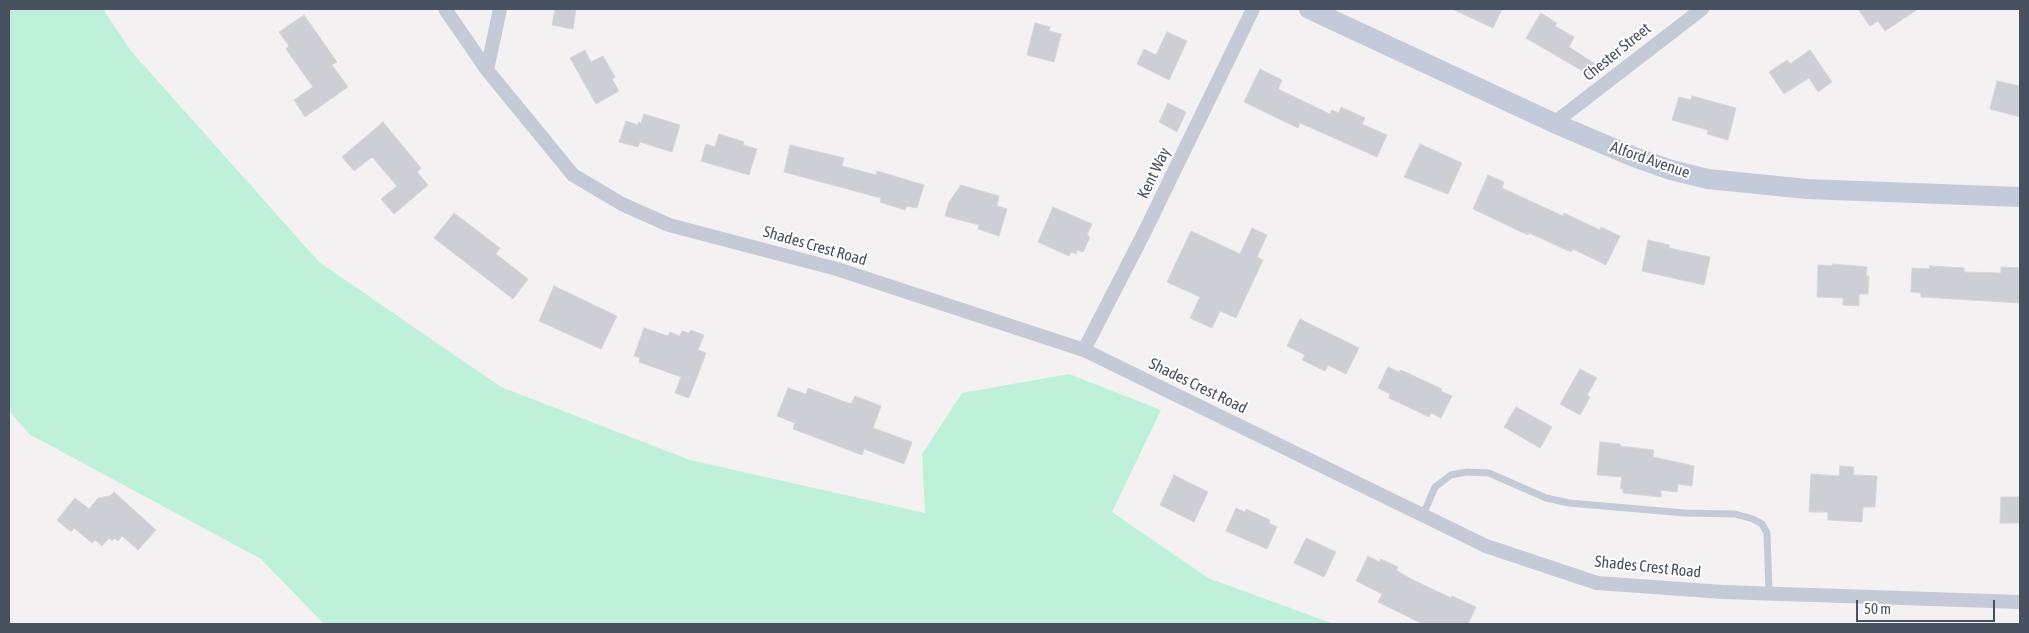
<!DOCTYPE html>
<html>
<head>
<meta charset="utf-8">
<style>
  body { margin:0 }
  #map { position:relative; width:2029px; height:633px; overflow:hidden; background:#f3f1f1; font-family:"Asap Condensed",sans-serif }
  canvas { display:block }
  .frame { position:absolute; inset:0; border:10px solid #48515f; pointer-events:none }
  .scale { position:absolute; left:1856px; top:600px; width:139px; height:22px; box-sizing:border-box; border:2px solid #48515f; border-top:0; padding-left:6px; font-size:15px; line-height:18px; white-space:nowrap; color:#48515f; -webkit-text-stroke:4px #fff; paint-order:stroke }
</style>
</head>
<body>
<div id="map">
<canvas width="2029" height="633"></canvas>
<div class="frame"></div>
<div class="scale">50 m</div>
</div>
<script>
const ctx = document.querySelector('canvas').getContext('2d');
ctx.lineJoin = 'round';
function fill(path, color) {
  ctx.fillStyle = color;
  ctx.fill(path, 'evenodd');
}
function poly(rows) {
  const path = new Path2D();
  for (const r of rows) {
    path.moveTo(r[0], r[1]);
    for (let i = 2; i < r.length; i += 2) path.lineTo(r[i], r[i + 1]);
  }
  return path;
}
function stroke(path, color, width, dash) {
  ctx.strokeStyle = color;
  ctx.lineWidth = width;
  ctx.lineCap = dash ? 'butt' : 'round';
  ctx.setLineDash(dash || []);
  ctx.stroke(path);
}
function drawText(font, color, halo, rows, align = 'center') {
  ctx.font = font + ' "Asap Condensed",sans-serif';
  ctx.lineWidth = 4;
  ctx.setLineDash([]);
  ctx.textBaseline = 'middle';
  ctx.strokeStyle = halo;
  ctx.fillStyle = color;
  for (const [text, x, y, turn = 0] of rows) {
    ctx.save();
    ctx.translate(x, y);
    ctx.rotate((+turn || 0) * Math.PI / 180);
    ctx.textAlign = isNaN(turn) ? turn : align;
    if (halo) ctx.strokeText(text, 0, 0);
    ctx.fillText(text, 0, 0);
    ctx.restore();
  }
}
const green = poly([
  [9,9,103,9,131,51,319,262,501,387,690,460,925,513,922,454,962,393,1069,374,1161,410,1112,512,1208,578,1334,624,324,624,261,559,29,434,9,411]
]);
const building = poly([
  [555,9,576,9,573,29,552,25,555,9],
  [1452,9,1502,9,1493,28,1452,9],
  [1858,9,1918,9,1885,31,1878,21,1870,26,1858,9],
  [1541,13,1557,23,1555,26,1574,37,1569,47,1597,65,1591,76,1526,38,1541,13],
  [304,15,337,62,332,65,348,87,305,117,294,100,313,87,286,49,289,46,279,32,304,15],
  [1035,23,1050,27,1049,31,1061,34,1054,62,1027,55,1035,23],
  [1167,32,1187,41,1169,80,1137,64,1144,49,1156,55,1167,32],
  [585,50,591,62,603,56,615,77,612,79,619,91,596,104,570,58,585,50],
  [1810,50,1832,82,1818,92,1809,78,1784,94,1769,72,1787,60,1790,64,1810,50],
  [1260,69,1282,80,1278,89,1330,114,1332,110,1339,113,1341,107,1365,118,1362,124,1387,135,1377,157,1300,123,1298,128,1244,102,1260,69],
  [1997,81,2020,86,2020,117,1990,109,1997,81],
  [1692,96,1736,108,1728,140,1707,134,1708,130,1672,120,1679,97,1691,100,1692,96],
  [1168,103,1186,112,1177,132,1159,122,1168,103],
  [644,114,680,125,672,152,640,142,638,147,619,142,626,121,638,125,639,122,641,123,644,114],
  [383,122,421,168,417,172,428,185,394,214,381,199,397,186,372,157,354,171,342,157,383,122],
  [719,134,744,142,743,145,757,149,749,175,701,161,706,144,715,147,719,134],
  [1420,144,1462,163,1448,194,1404,177,1420,144],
  [790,145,844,158,842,166,876,175,877,171,924,185,917,208,907,206,905,210,880,202,881,198,784,172,790,145],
  [1488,175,1504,182,1502,188,1563,216,1564,213,1600,230,1601,227,1620,236,1606,265,1573,249,1571,252,1529,233,1528,235,1473,209,1488,175],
  [961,185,999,196,997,206,1007,209,999,236,978,229,979,225,945,216,949,202,961,185],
  [1053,207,1092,224,1087,235,1090,237,1083,252,1077,250,1076,254,1071,252,1069,256,1038,242,1053,207],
  [454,213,500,248,496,254,528,279,513,299,434,238,454,213],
  [1252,228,1267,235,1257,257,1263,260,1236,318,1220,311,1212,328,1190,318,1200,297,1167,282,1191,231,1240,254,1252,228],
  [1648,240,1669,245,1669,248,1710,257,1704,285,1642,271,1648,240],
  [1833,264,1867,267,1866,276,1869,276,1868,294,1859,294,1859,306,1843,305,1843,298,1817,297,1818,265,1832,266,1833,264],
  [1930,266,1964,268,1964,272,2001,273,2001,267,2020,268,2020,303,1921,297,1921,293,1911,292,1912,268,1929,269,1930,266],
  [554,286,617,316,601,349,539,321,554,286],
  [1300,319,1359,348,1346,374,1328,365,1325,371,1302,360,1305,355,1287,346,1300,319],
  [644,328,668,336,670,332,680,336,682,331,689,333,691,330,704,335,698,350,706,353,689,398,675,393,681,377,639,362,640,358,634,356,644,328],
  [1388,367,1399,372,1401,370,1442,389,1441,391,1452,396,1441,418,1431,413,1429,417,1389,398,1390,394,1378,388,1388,367],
  [1580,369,1597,378,1587,395,1590,397,1580,415,1560,404,1580,369],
  [788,388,806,394,808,388,851,404,855,396,881,406,873,428,912,442,904,464,864,449,862,455,793,429,795,423,777,416,788,388],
  [1516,407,1552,427,1540,448,1504,427,1516,407],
  [1600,442,1620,444,1620,446,1654,450,1653,457,1694,466,1692,486,1678,484,1677,492,1661,490,1661,497,1623,493,1623,489,1620,489,1622,477,1597,475,1600,442],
  [1840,466,1854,467,1853,475,1877,476,1875,507,1863,507,1862,522,1828,520,1828,512,1809,512,1811,474,1839,476,1840,466],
  [1174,475,1208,492,1194,522,1160,505,1174,475],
  [114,492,156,530,138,550,122,536,118,541,114,538,112,541,109,538,102,546,95,540,92,543,74,528,71,532,57,520,75,498,89,509,98,498,110,496,114,492],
  [2001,497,2020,497,2020,523,2000,523,2001,497],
  [1236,508,1245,512,1246,509,1270,520,1269,523,1277,527,1267,549,1226,531,1236,508],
  [1306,538,1336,552,1324,577,1294,563,1306,538],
  [1368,556,1379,562,1381,559,1398,567,1396,570,1411,579,1451,598,1452,596,1476,607,1468,624,1423,624,1378,602,1382,594,1356,581,1368,556]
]);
const lane = poly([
  [1423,515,1435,487,1451,475,1467,472,1489,473,1546,498,1569,503,1685,513,1735,514,1753,519,1762,524,1767,533,1769,593]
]);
const street = poly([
  [445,9,487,70,573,175,622,204,669,225,837,269,1084,350,1486,546,1597,583,1723,592,2020,602],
  [487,70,500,9],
  [1554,123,1702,9],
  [1084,350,1145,231,1253,9]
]);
const secondary = poly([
  [1309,9,1554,123,1634,157,1671,170,1708,179,1807,189,2020,197]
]);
const streetNames = [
  ["Chester Street",1617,52,-39],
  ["Alford Avenue",1650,160,19],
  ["Kent Way",1154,173,-64],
  ["Shades Crest Road",815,246,16],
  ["Shades Crest Road",1198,386,26],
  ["Shades Crest Road",1648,567,6]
];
fill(green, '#bff1da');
fill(building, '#cdcfd5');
stroke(building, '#d5d6dc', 1);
stroke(lane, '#c4cbd6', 7);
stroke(street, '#c4cbd6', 14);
stroke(secondary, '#c3cbda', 20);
drawText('16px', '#48515f', '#fff', streetNames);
</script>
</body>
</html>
